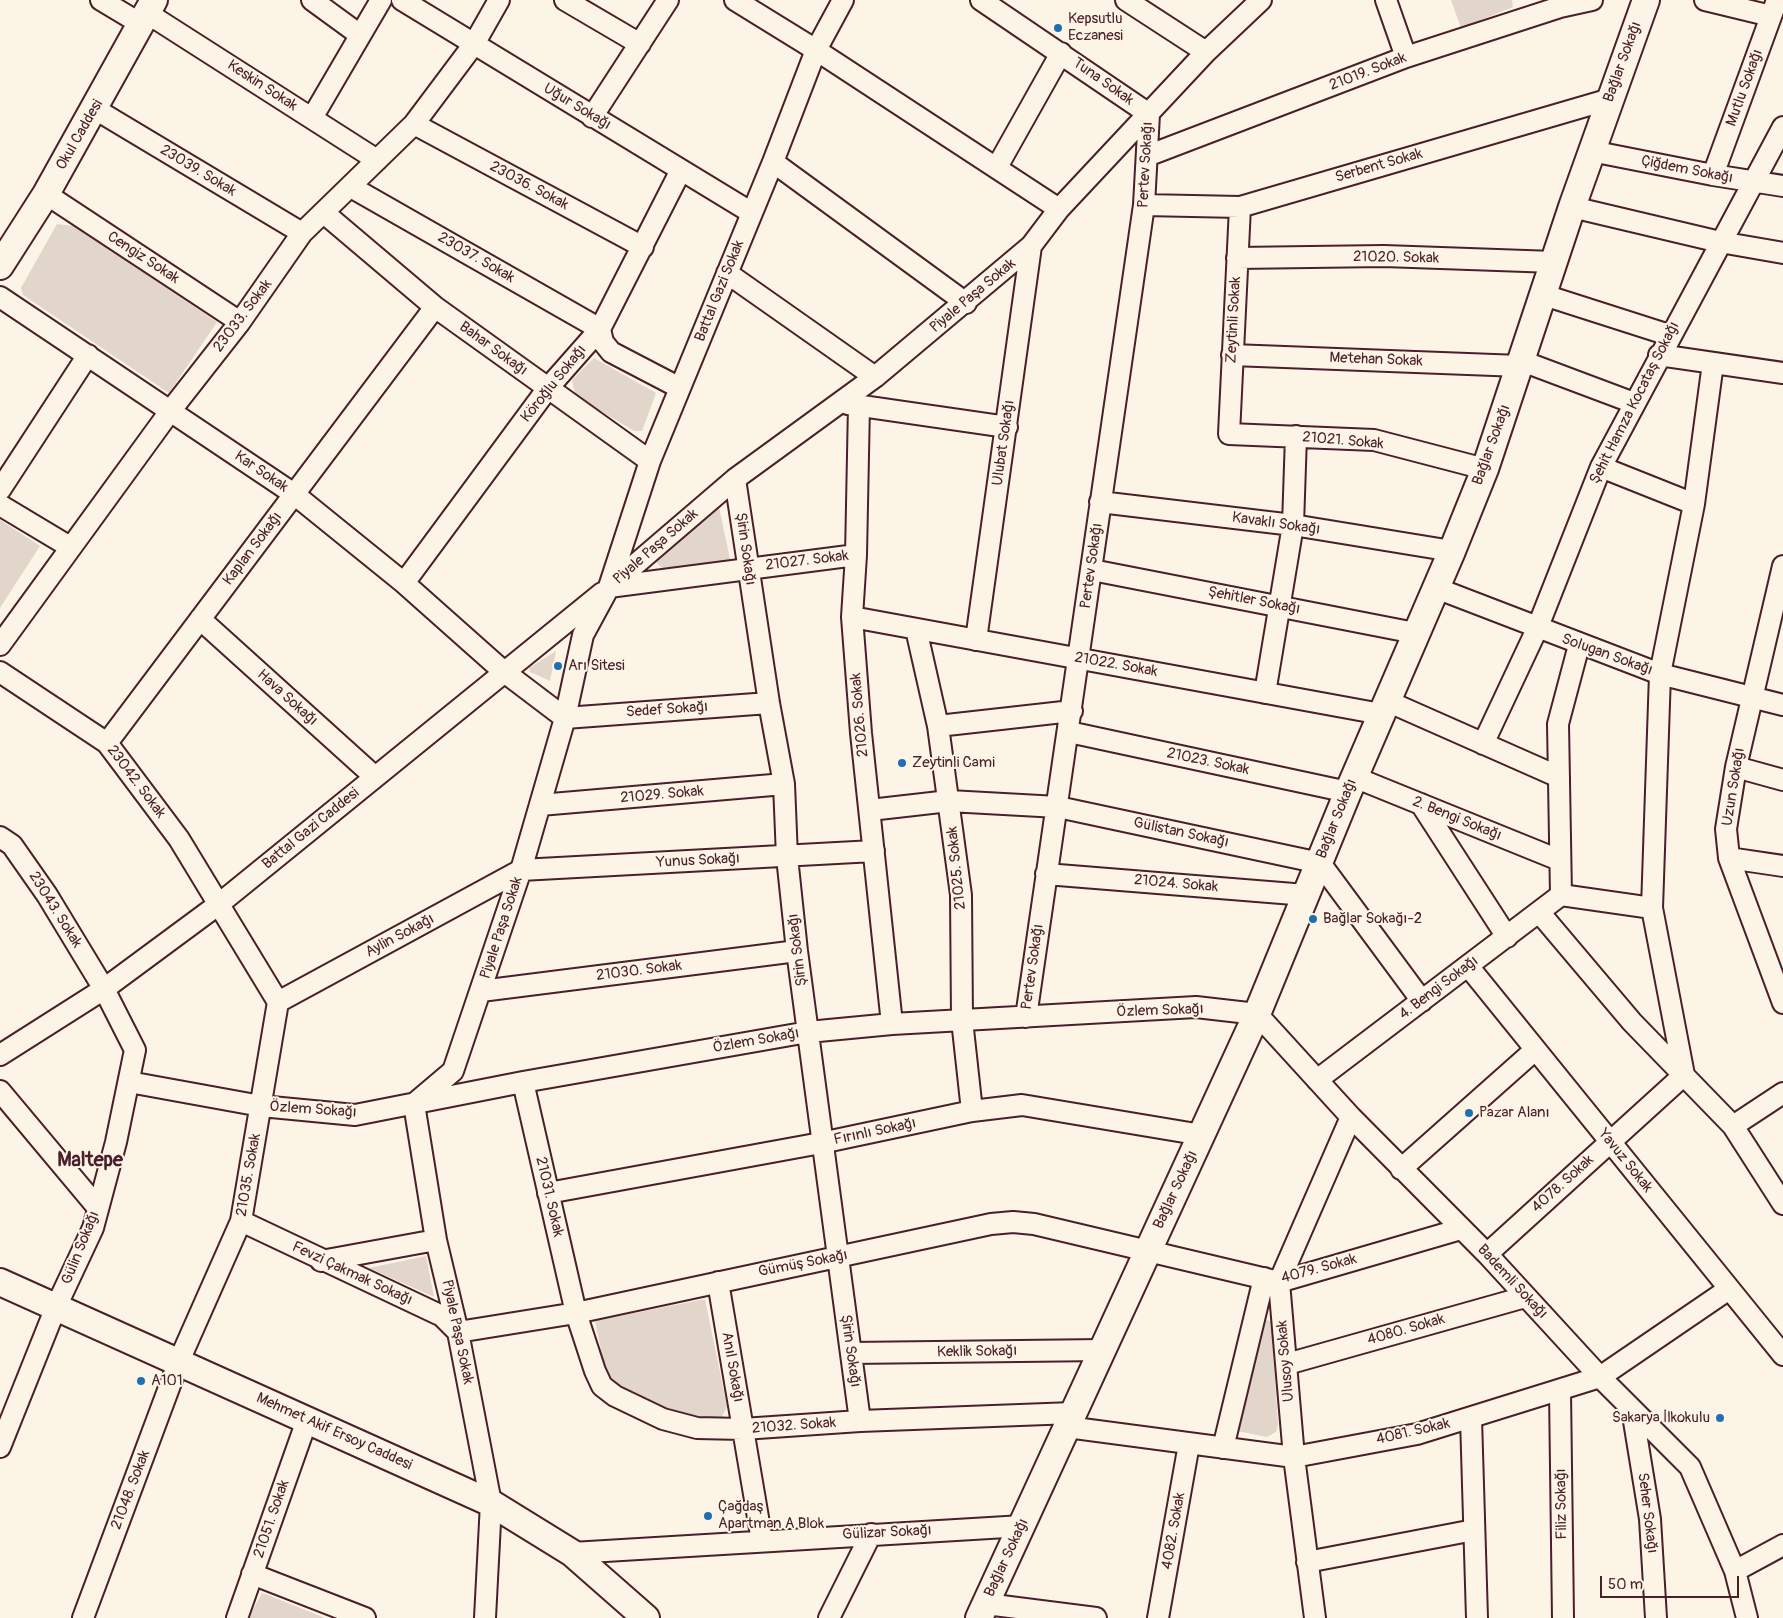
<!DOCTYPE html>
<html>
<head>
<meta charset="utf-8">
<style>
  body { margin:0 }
  #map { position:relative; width:1783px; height:1618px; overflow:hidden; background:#fcf5e5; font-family:Pangolin,sans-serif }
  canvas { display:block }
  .scale { position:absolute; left:1600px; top:1576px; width:139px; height:22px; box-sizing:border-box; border:2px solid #4a1f2b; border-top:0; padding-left:6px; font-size:15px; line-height:18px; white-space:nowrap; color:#4a1f2b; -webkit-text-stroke:4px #fcf5e5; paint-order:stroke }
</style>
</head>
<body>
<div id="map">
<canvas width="1783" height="1618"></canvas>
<div class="scale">50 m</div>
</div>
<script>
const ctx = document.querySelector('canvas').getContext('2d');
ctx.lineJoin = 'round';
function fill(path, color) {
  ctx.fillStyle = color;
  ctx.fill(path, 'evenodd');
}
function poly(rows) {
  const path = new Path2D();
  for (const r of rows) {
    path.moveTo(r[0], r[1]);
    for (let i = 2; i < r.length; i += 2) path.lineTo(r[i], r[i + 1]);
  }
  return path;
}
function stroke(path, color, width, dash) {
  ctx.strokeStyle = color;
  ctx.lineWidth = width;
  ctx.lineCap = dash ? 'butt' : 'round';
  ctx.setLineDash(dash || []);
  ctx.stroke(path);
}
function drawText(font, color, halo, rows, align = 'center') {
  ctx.font = font + ' Pangolin,sans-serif';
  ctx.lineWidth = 4;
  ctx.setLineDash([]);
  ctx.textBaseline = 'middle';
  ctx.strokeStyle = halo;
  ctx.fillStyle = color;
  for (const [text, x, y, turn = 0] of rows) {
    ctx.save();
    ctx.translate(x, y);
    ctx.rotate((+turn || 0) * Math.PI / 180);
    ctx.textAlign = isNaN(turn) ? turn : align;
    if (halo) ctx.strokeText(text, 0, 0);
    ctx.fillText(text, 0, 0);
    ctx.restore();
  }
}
const green = poly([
  [1451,0,1512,0,1513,7,1461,28],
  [57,224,73,226,217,322,169,393,23,295,21,288],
  [594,358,656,393,642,431,634,431,575,395,572,380],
  [719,507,731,564,662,568,657,563,657,557],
  [0,520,40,546,0,608],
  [556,651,550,681,530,672,529,668],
  [426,1256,434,1297,369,1268],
  [705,1299,727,1407,721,1418,684,1416,616,1384,605,1370,595,1321],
  [1261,1319,1271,1321,1278,1424,1276,1432,1267,1437,1237,1431],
  [262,1593,268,1595,325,1618,248,1618]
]);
const minor = poly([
  [101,0,141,24],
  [312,0,360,35],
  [402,0,752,213],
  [565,0,640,44],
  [735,0,816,50,1059,209],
  [981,0,1149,114,1144,205,1026,1017],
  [1126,0,1206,52],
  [1386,0,1406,57],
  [1705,0,1771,16],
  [147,13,377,160],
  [95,109,302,233],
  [592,117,668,0],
  [312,118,381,0],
  [414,124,643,247],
  [1591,151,1713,175,1783,186],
  [1147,156,1406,57,1560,7,1592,0],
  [773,162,966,303],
  [997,167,1061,53],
  [1713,175,1777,0],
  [351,187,600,329,603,342,611,352,680,388],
  [46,194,240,322],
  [1144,205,1240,207,1610,99],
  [1240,207,1229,434,1374,440,1485,469],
  [1572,207,1720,242,1783,253],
  [324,213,435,307,650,461],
  [1237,258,1384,256,1554,262],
  [727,273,875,377],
  [1544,295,1669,335],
  [0,297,294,494,404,583,503,671,565,718,769,703],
  [1232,355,1520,366],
  [1659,355,1783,373],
  [1522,361,1634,403],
  [848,404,1007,427],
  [859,405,856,555,852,617,861,733,892,1024],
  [1601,467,1694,504],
  [735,479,769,703,784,784,787,857,797,951,860,1421],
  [0,490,88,355],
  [1100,502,1293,525,1452,551],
  [0,505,70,547],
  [1783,566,1736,767,1726,829,1729,858,1783,1003],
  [1092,570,1415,633],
  [404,583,548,388,600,329,681,170],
  [609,587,650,461,773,162,816,50,843,0],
  [609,587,856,555],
  [1436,588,1660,674,1783,705],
  [852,617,1381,714],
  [200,619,375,777],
  [916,629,938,726,961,895,962,1020,972,1111],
  [976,640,1031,246],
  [0,645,171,410,240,322,302,233,414,124,474,44,499,0],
  [0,672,107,743,179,839,278,1002,241,1221,179,1361,83,1618],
  [1265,693,1293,525,1296,436],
  [1387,701,1559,777],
  [938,726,1072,711],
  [1069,732,1348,792],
  [107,743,435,307],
  [1483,744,1537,629,1601,467,1783,127],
  [1736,767,1783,780],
  [1354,777,1559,860],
  [1421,804,1507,937],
  [540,805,784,784],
  [870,810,949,801,1058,807,1320,863,1422,1001],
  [0,837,12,845,47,895,104,989,135,1050,116,1142,93,1228,56,1307,0,1447],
  [1729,858,1783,866],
  [1046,874,1306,895],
  [1561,895,1652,908,1684,1075],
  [1561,895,1558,724,1579,645],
  [1652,908,1660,674,1694,504,1713,363],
  [1539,912,1632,1022,1733,1126,1783,1093],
  [1468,966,1783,1355],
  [481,991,797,951],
  [278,1002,521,870,874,851],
  [0,1055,104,989,219,904,602,593],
  [1317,1080,1561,895],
  [129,1082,261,1106,355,1115,523,1082,808,1032,892,1024,1196,1007,1257,1014,1351,1117,1487,1254,1600,1377,1690,1467,1735,1571,1747,1618],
  [523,1082,576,1313,595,1371,602,1386,615,1396,663,1419,697,1428,743,1429,860,1421,1073,1413],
  [0,1091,98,1208],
  [1733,1126,1783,1204],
  [1401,1169,1535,1050],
  [548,1193,821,1143,972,1111,1022,1105,1202,1135],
  [241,1221,442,1316,458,1332,576,1313,991,1224,1013,1222,1034,1224,1279,1282,1461,1229],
  [1487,1254,1684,1075],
  [321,1261,436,1240],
  [718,1282,762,1541],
  [851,1353,1103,1350],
  [1287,1364,1525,1297],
  [1560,1391,1563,1618],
  [1632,1409,1650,1519,1656,1618],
  [1471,1418,1477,1618],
  [1067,1427,1294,1457,1417,1434,1600,1377,1729,1289],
  [1223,1448,1264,1278],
  [572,1553,1023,1526],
  [1307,1562,1474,1530],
  [1735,1571,1783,1545],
  [252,1574,365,1618],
  [986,1604,1096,1618],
  [237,1618,307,1420],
  [485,1618,491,1503,458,1332,436,1240,414,1104,453,1071,521,870,565,718,583,635,609,587,735,479,875,377,1031,246,1059,209,1206,52,1261,0],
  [829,1618,871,1534],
  [1158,1618,1189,1444],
  [1315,1618,1294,1457,1279,1282,1351,1117]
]);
const major = poly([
  [0,266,46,194,154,0],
  [0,1282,491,1503,572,1553,646,1618],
  [979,1618,1257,1014,1348,792,1452,551,1485,469,1572,207,1646,0]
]);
const markers = [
  [1058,28,5,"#1f6fb2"],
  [558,666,5,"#1f6fb2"],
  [902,763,5,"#1f6fb2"],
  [1313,919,5,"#1f6fb2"],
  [1469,1113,5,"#1f6fb2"],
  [141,1381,5,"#1f6fb2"],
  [1720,1418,5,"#1f6fb2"],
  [708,1516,5,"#1f6fb2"]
];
const poiNames = [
  ["Kepsutlu",1068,19],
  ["Eczanesi",1068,36],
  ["Arı Sitesi",568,666],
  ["Zeytinli Cami",912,763],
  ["Bağlar Sokağı-2",1323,919],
  ["Pazar Alanı",1479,1113],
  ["A101",151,1381],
  ["Sakarya İlkokulu",1710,1418,"right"],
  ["Çağdaş",718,1507],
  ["Apartman A Blok",718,1524]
];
const streetNames = [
  ["Bağlar Sokağı",1623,62,-70],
  ["21019. Sokak",1368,72,-21],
  ["Tuna Sokak",1103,82,35],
  ["Keskin Sokak",262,86,33],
  ["Mutlu Sokağı",1745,88,-70],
  ["Uğur Sokağı",577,107,31],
  ["Okul Caddesi",80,135,-60],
  ["Pertev Sokağı",1146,165,-87],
  ["Serbent Sokak",1379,166,-16],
  ["Çiğdem Sokağı",1687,170,11],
  ["23039. Sokak",198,171,31],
  ["23036. Sokak",529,186,28],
  ["Cengiz Sokak",143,258,33],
  ["23037. Sokak",476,258,30],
  ["21020. Sokak",1396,258,1],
  ["Battal Gazi Sokak",720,291,-68],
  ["Piyale Paşa Sokak",973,296,-40],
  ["23033. Sokak",243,316,-53],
  ["Zeytinli Sokak",1234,320,-87],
  ["Bahar Sokağı",493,349,36],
  ["Metehan Sokak",1376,360,2],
  ["Köroğlu Sokağı",554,384,-51],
  ["Şehit Hamza Kocataş Sokağı",1635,403,-63],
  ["21021. Sokak",1343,441,5],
  ["Ulubat Sokağı",1004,443,-82],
  ["Bağlar Sokağı",1492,445,-70],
  ["Kar Sokak",261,472,34],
  ["Kavaklı Sokağı",1276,524,8],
  ["Piyale Paşa Sokak",656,547,-41],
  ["Kaplan Sokağı",253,549,-53],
  ["Şirin Sokağı",745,549,82],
  ["21027. Sokak",807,561,-7],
  ["Pertev Sokağı",1092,566,-82],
  ["Şehitler Sokağı",1254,601,11],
  ["Solugan Sokağı",1607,655,20],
  ["21022. Sokak",1116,665,10],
  ["Hava Sokağı",287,698,42],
  ["Sedef Sokağı",667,710,-4],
  ["21026. Sokak",860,715,-95],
  ["21023. Sokak",1208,762,12],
  ["23042. Sokak",136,782,53],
  ["Uzun Sokağı",1734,787,-81],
  ["21029. Sokak",662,795,-5],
  ["Bağlar Sokağı",1337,819,-68],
  ["2. Bengi Sokağı",1457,819,22],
  ["Battal Gazi Caddesi",311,829,-39],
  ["Gülistan Sokağı",1181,833,12],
  ["Yunus Sokağı",698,861,-3],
  ["21025. Sokak",957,868,-96],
  ["21024. Sokak",1176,884,5],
  ["23043. Sokak",55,910,58],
  ["Piyale Paşa Sokak",502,928,-72],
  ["Aylin Sokağı",400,936,-28],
  ["Şirin Sokağı",798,950,-97],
  ["Pertev Sokağı",1033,967,-82],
  ["21030. Sokak",639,971,-7],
  ["4. Bengi Sokağı",1439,988,-37],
  ["Özlem Sokağı",1160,1011,-2],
  ["Özlem Sokağı",756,1041,-10],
  ["Özlem Sokağı",313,1110,4],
  ["Fırınlı Sokağı",875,1132,-12],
  ["Yavuz Sokak",1625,1161,51],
  ["21035. Sokak",249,1175,-80],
  ["4078. Sokak",1563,1184,-42],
  ["Bağlar Sokağı",1176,1190,-65],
  ["21031. Sokak",549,1197,77],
  ["Gülin Sokağı",81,1248,-68],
  ["Gümüş Sokağı",803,1264,-11],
  ["4079. Sokak",1319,1269,-15],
  ["Fevzi Çakmak Sokağı",352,1274,25],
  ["Bademli Sokağı",1512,1282,47],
  ["4080. Sokak",1406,1330,-16],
  ["Piyale Paşa Sokak",457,1332,78],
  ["Şirin Sokağı",850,1351,82],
  ["Keklik Sokağı",977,1352,-1],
  ["Ulusoy Sokak",1286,1361,-95],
  ["Anıl Sokağı",732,1367,80],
  ["21032. Sokak",794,1426,-4],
  ["Mehmet Akif Ersoy Caddesi",334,1432,24],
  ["4081. Sokak",1413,1432,-13],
  ["21048. Sokak",131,1490,-69],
  ["Filiz Sokağı",1562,1504,-91],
  ["Seher Sokağı",1647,1513,83],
  ["21051. Sokak",272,1519,-71],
  ["4082. Sokak",1174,1531,-80],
  ["Gülizar Sokağı",887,1533,-3],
  ["Bağlar Sokağı",1007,1558,-65]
];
const districtNames = [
  ["Maltepe",90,1161]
];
fill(green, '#e2d5ca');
stroke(minor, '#4a1f2b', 24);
stroke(major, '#4a1f2b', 30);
stroke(minor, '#fcf5e5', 20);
stroke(major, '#fcf5e5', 26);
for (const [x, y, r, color] of markers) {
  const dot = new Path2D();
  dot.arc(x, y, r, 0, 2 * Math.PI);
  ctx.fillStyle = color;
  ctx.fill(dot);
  stroke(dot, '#fcf5e5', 2);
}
drawText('15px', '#4a1f2b', '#fcf5e5', poiNames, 'left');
drawText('15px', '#4a1f2b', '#fcf5e5', streetNames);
drawText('bold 20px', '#4a1f2b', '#fcf5e5', districtNames);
</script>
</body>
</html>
